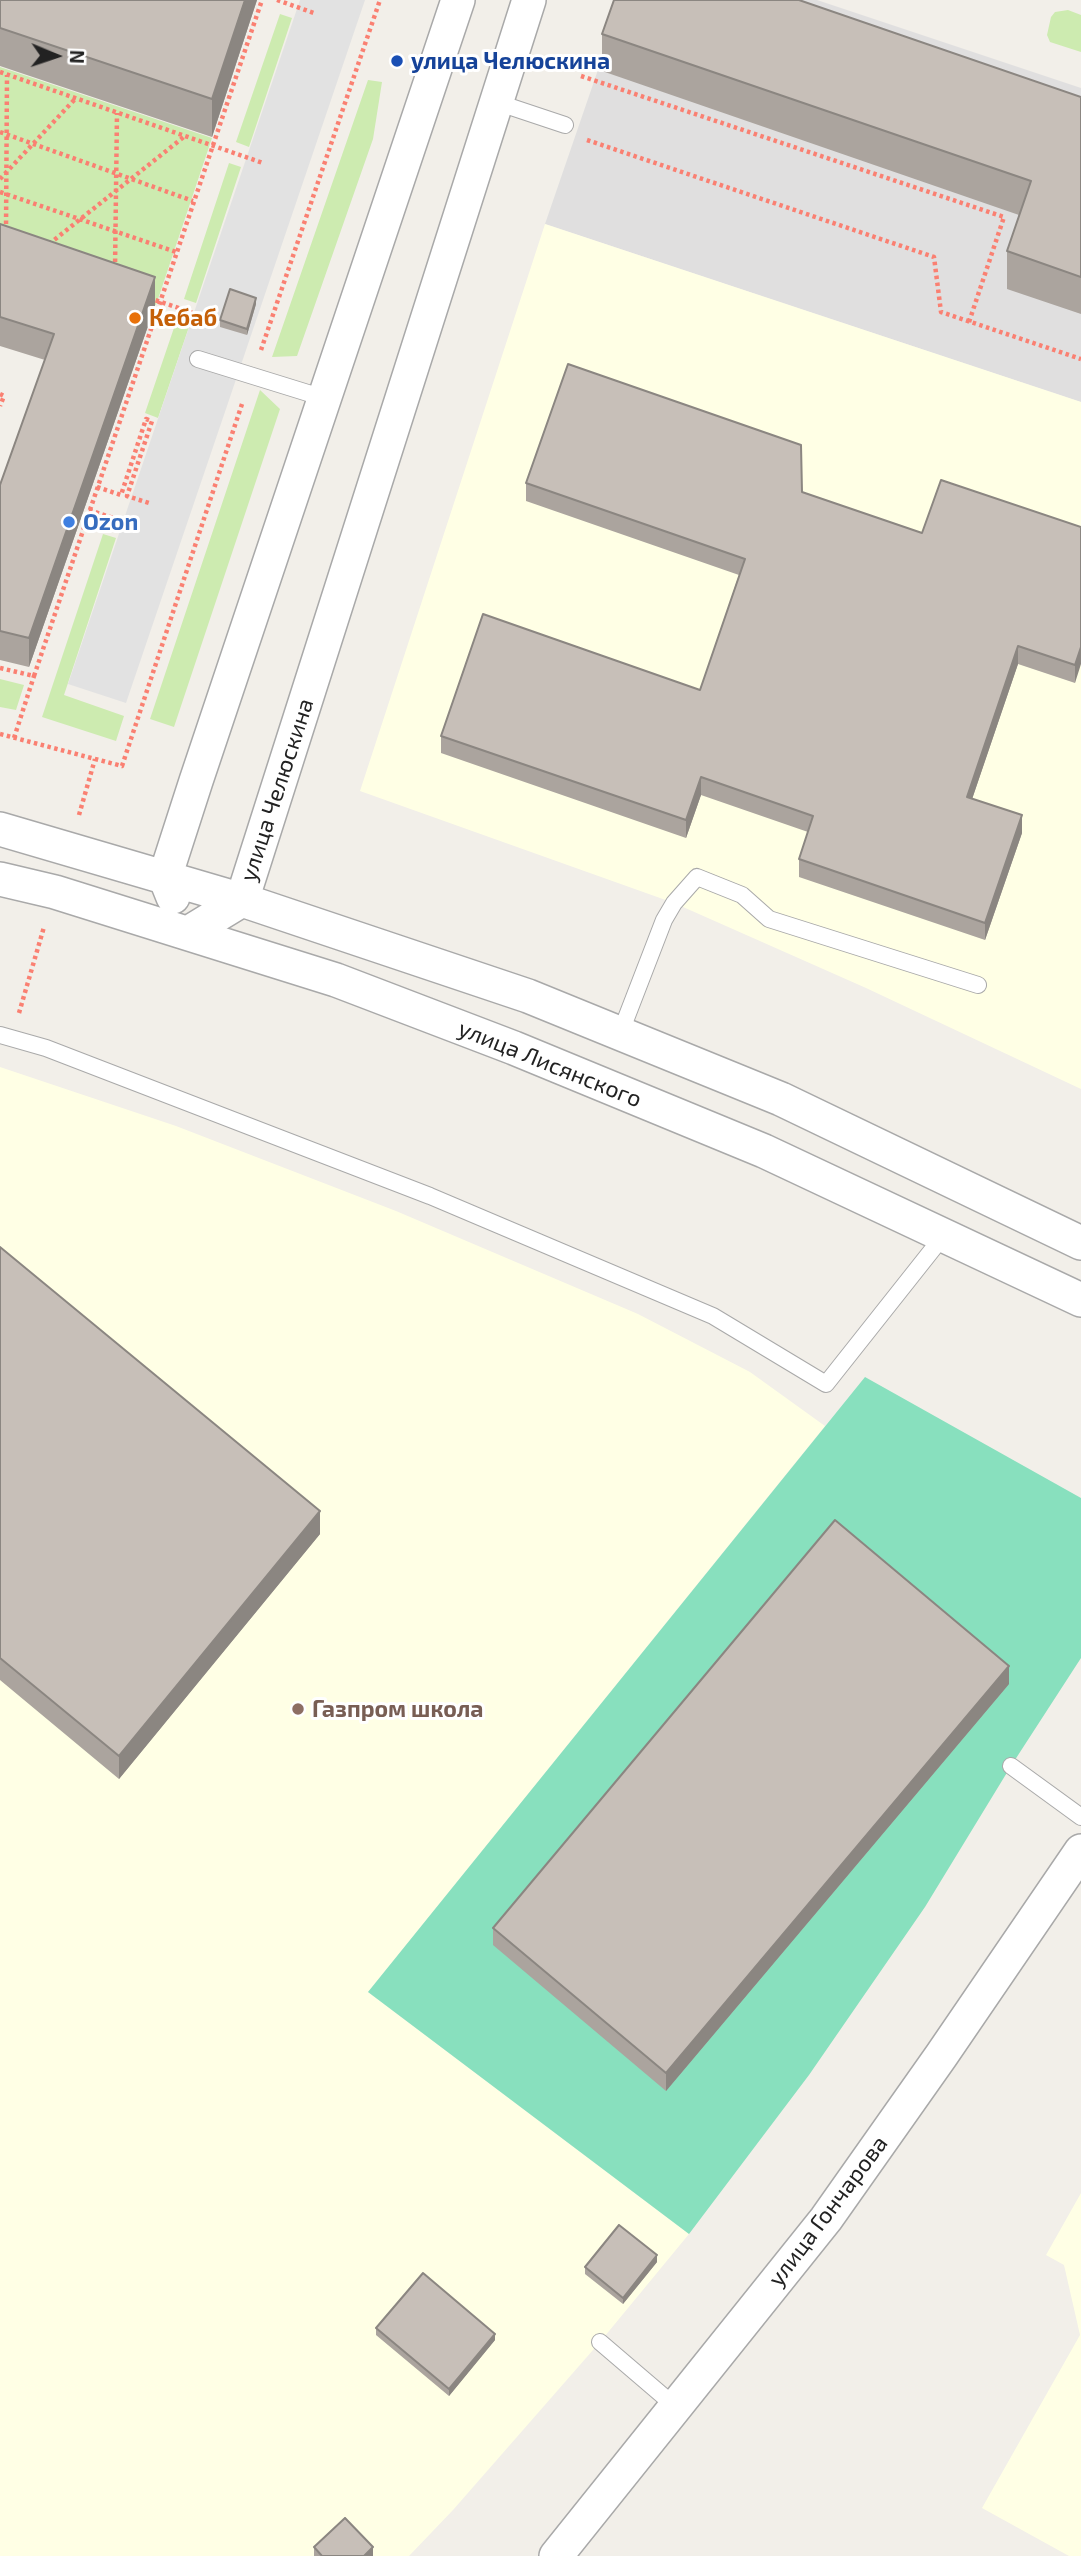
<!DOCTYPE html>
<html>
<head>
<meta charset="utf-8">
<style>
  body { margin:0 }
  #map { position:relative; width:1081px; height:2556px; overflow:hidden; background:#f2efe9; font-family:"Exo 2",sans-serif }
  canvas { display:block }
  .north { position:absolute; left:21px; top:21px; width:70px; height:70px; -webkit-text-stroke:5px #fff; paint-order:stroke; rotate:92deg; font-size:19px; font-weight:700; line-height:28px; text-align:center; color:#222 }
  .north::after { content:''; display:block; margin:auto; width:24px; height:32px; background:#222; clip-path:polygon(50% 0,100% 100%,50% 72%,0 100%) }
</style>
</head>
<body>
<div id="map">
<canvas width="1081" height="2556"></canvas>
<div class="north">N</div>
</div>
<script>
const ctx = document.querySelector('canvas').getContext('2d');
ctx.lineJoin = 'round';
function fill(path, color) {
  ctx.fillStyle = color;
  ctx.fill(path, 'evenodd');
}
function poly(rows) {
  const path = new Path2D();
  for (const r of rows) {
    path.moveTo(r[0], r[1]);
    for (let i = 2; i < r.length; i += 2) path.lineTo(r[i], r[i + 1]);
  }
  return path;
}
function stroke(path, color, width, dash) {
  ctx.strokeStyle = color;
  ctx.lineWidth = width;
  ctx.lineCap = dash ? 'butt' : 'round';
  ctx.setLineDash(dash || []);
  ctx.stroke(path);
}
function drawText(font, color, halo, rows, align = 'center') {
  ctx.font = font + ' "Exo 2",sans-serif';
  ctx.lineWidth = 6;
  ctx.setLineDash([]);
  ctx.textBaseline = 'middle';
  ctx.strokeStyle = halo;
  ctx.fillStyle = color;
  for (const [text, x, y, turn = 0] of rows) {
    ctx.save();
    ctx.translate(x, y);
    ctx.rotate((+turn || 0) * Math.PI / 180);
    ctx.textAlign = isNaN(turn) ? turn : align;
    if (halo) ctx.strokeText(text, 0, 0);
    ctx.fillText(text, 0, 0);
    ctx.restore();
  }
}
const residential = poly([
  [622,0,817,0,1081,88,1081,402,545,224]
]);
const education = poly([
  [545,224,1081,402,1081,1089,866,988,674,903,360,791],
  [0,1067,176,1126,396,1211,638,1314,750,1372,825,1426,368,1992,689,2234,600,2342,453,2510,409,2556,0,2556],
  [1081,2193,1081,2556,1069,2556,982,2508,1080,2335,1064,2265,1046,2255]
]);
const grass = poly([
  [1068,10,1081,15,1081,52,1050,42,1047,35,1051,17,1055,12],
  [280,14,292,18,249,147,236,142],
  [0,67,212,138,156,305,0,252],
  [368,80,382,82,373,139,297,356,272,357],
  [229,163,241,167,196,303,184,299],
  [177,319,190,324,158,418,145,413],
  [260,390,280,409,174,727,150,719],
  [103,534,116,538,64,695,124,716,116,741,42,717],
  [0,679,24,685,16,710,0,707]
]);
const pitch = poly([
  [865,1377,1081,1498,1081,1658,1011,1766,925,1907,809,2075,689,2234,368,1992]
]);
const parking = poly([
  [300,0,365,0,126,703,68,684]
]);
const path = poly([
  [277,0,314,13],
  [0,72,263,163],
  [581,76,1004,217,969,322],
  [0,132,193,201],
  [587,140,934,257,941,312,1081,359],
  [0,179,76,98],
  [0,192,176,252],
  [6,231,7,75],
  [49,244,185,136],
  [115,269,117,113],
  [149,298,211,319],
  [261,350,380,0],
  [0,394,4,396,0,406],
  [97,487,121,495,146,419,152,421,127,496,149,503],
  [89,510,140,527],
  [0,668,34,676,262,0],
  [0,734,122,766,243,401],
  [14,738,34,676],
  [79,815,95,759],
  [19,1013,44,927]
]);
const lane = poly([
  [496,102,565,125],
  [198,359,324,398],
  [620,1034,664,920,674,903,697,877,742,895,769,919,978,985],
  [0,1035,46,1048,430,1196,713,1316,826,1384,944,1235],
  [1011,1766,1081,1817],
  [600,2342,676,2407]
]);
const street = poly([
  [0,829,242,900,528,996,781,1099,1081,1243],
  [0,879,55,892,336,980,514,1048,764,1151,1081,1300],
  [173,897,165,877,196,781,458,0],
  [188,933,242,900,529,0],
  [556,2556,826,2219,941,2056,1081,1851]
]);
const wall = poly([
  [0,0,257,0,212,137,0,66],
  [602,34,1081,97,1081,314,1007,289,1007,251,1019,215,602,71],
  [0,224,155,306,29,667,0,660,0,485,45,360,0,346],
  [256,304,247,335,220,327,220,320],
  [526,483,802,492,922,533,1081,527,1075,683,1018,664,972,799,1022,833,985,940,799,877,799,859,808,832,701,795,686,838,441,753,441,736,700,690,739,575,526,501],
  [0,1247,320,1534,119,1779,0,1680],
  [1009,1684,666,2091,493,1945,493,1928],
  [657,2262,623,2304,585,2274,585,2267],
  [376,2328,495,2340,449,2396,376,2335],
  [314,2547,373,2556,314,2556]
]);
const shadedWall = poly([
  [245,0,257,0,212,137,212,99],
  [155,277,155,306,29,667,29,638],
  [256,298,256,304,247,335,247,329],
  [1018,646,1018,664,967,814,967,797],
  [1081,647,1081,664,1075,683,1075,665],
  [701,777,701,795,686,838,686,820],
  [1022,815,1022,833,985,940,985,923],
  [320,1511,320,1534,119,1779,119,1756],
  [1009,1666,1009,1684,666,2091,666,2073],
  [657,2255,657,2262,623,2304,623,2298],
  [495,2334,495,2340,449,2396,449,2389],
  [373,2547,373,2556,364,2556]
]);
const building = poly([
  [0,0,245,0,212,99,0,28,0,0],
  [614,0,799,0,1081,97,1081,277,1007,251,1031,181,602,34,614,0],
  [0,224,155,277,29,638,0,631,0,485,54,334,0,317,0,224],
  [230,289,256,298,247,329,220,320,230,289],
  [568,364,801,445,802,492,922,533,941,480,1081,527,1081,647,1075,665,1018,646,967,797,1022,815,985,923,799,859,813,816,701,777,686,820,441,736,483,614,700,690,745,559,526,483,568,364],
  [0,1247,320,1511,119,1756,0,1658,0,1247],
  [835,1520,1009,1666,666,2073,493,1928,835,1520],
  [619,2225,657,2255,623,2298,585,2267,619,2225],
  [423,2273,495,2334,449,2389,376,2328,423,2273],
  [345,2518,373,2547,364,2556,322,2556,314,2547,345,2518]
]);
const markers = [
  [397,61,7,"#1a4fb4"],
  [135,318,7,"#e8710a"],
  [69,522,7,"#3f7fe0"],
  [298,1709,7,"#8d6e63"]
];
const transitNames = [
  ["улица Челюскина",411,61]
];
const foodNames = [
  ["Кебаб",149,318]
];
const shopNames = [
  ["Ozon",83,522]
];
const streetNames = [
  ["улица Челюскина",277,790,-72],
  ["улица Лисянского",550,1064,22],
  ["улица Гончарова",828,2211,-53]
];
const educationNames = [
  ["Газпром школа",312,1709]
];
fill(residential, '#e0dfdf');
fill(education, '#ffffe5');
fill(grass, '#cdebb0');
fill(pitch, '#88e0be');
fill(parking, '#e2e2e2');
stroke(lane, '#a9a9a9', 18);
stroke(street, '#a9a9a9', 36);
stroke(path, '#fa8072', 4.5, [3.5, 3.5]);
stroke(lane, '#fff', 16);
stroke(street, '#fff', 33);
fill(wall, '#aba49e');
fill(shadedWall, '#8b8681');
fill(building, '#c7bfb8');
stroke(building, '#8b8681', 2);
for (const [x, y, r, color] of markers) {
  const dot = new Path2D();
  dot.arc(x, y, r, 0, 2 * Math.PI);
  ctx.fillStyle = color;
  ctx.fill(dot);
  stroke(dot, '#fff', 2.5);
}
drawText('bold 23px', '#164399', '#fff', transitNames, 'left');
drawText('bold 23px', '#c56008', '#fff', foodNames, 'left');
drawText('bold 23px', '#366cbe', '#fff', shopNames, 'left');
drawText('23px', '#222', '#fff', streetNames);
drawText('bold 23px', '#785e54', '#fff', educationNames, 'left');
</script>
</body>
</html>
